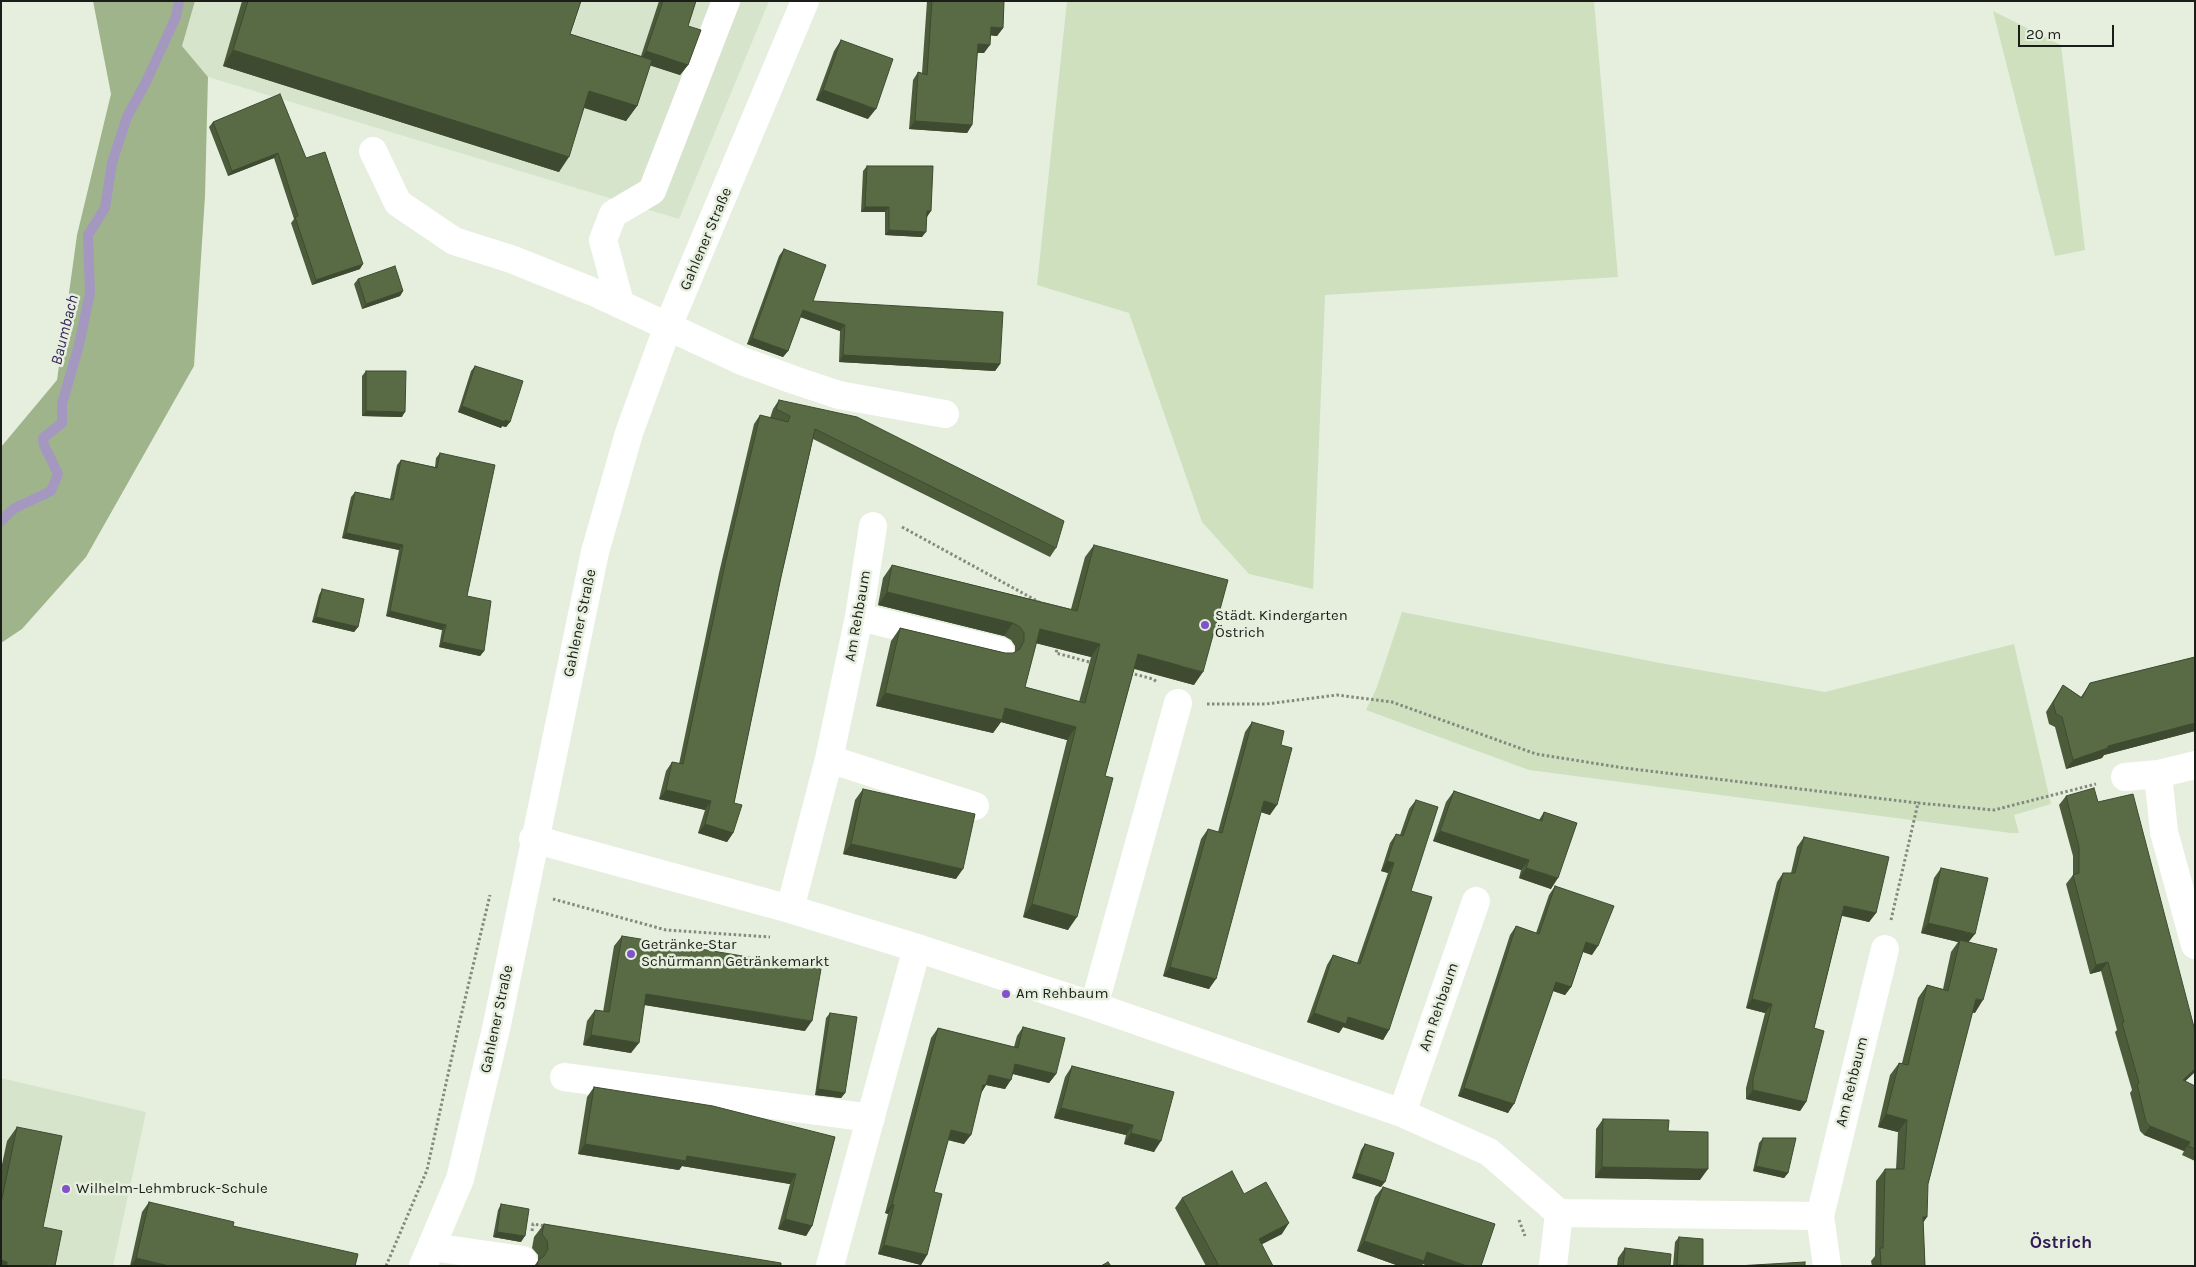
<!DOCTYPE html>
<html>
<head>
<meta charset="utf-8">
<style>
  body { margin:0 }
  #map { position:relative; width:2196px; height:1267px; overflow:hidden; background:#e6efde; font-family:Karla,sans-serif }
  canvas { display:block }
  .frame { position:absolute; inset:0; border:2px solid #1b1e18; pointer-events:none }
  .scale { position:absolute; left:2018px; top:25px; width:96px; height:22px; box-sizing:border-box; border:2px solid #1b1e18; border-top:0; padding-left:6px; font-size:15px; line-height:18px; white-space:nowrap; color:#1b1e18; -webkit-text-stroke:4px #e6efde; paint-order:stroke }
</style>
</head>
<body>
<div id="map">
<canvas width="2196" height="1267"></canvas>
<div class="frame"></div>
<div class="scale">20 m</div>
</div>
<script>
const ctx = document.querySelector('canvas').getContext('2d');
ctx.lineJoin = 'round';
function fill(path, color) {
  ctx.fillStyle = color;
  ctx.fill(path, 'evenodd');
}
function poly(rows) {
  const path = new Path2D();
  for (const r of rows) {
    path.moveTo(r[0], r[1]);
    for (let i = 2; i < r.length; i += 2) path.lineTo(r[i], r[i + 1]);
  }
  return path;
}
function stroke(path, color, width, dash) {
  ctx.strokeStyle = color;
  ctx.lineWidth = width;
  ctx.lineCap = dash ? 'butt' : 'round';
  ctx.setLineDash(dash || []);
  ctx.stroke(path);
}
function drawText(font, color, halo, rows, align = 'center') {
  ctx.font = font + ' Karla,sans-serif';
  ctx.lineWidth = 5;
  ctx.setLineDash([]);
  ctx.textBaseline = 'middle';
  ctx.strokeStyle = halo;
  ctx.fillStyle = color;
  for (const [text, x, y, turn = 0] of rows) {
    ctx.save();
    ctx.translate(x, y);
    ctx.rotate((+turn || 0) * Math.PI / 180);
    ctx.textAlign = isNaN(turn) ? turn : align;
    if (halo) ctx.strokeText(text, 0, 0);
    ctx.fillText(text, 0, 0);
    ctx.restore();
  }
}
const built = poly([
  [195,1,769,1,679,219,208,77,181,46],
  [1,1078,146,1112,113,1266,1,1266]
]);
const green = poly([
  [1067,1,1594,1,1618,277,1325,295,1313,589,1249,574,1202,522,1129,313,1037,285],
  [1993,11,2061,45,2085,250,2055,256],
  [1402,612,1660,663,1825,692,2014,644,2051,804,2014,815,2019,833,2011,833,1529,770,1366,710,1377,687]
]);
const forest = poly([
  [93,1,195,1,182,46,208,77,205,196,194,366,86,557,22,629,1,643,1,447,57,380,77,235,111,94]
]);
const stream = poly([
  [1,521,13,509,51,491,58,474,44,445,43,438,62,423,62,404,79,345,90,293,88,235,105,208,112,163,127,117,146,82,176,17,179,1]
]);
const path = poly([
  [902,527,1039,602],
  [1058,645,1056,653,1093,663],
  [1130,673,1153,679,1157,682],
  [1207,704,1266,704,1337,695,1392,702,1536,754,1624,768,1918,803],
  [553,899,666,930,770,937],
  [1891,920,1918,803,1994,810,2096,784],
  [1519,1220,1525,1236],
  [532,1231,533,1224,545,1226],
  [386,1266,427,1170,460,1020,490,895]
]);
const minor = poly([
  [373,151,398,203,454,241,511,259,596,293,742,361,794,380,839,395,945,414],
  [620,303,603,240,613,214,652,191,726,1],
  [859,617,1000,651],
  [829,759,975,806],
  [2158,774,2164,832,2195,945],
  [2125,777,2158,774,2195,765],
  [533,839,790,909,917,948,1094,1006,1402,1113,1489,1152,1559,1213,1553,1266],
  [790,909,829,759,859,617,873,526],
  [1094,1006,1178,703],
  [564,1077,871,1118],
  [1402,1113,1476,901],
  [1559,1213,1820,1216,1885,949],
  [1820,1216,1827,1266],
  [432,1247,523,1260],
  [423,1266,460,1179,496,1029,595,552,629,433,668,326,805,1],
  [830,1266,917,948]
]);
const wall = poly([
  [242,1,581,1,570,34,641,56,659,1,696,1,688,26,688,65,680,75,650,65,637,106,626,121,584,108,559,172,223,66],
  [927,1,1004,1,1003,28,997,36,991,35,984,53,977,53,972,125,967,133,909,129,913,80,918,72,922,73],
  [841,40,868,119,816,100,834,51],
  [213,122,306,158,360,269,312,285,291,223,294,219,274,158,228,176,209,127],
  [867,166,927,217,922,237,885,235,885,212,861,212,863,171],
  [784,249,813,301,1000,364,995,371,839,362,840,331,800,317,788,351,783,357,747,344,779,256],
  [358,279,403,291,400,296,362,309,354,284],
  [475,366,510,422,506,427,502,426,501,428,458,412,471,371],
  [366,371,402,417,362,416,362,376],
  [779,400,1056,548,1050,557,813,439,781,577,734,803,733,833,727,842,698,833,705,810,659,799,666,771,672,762,679,764,719,573,754,424,760,415,770,418,773,409],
  [440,453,467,596,484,651,480,656,439,647,442,630,386,616,399,550,342,538,351,497,355,492,390,499,397,465,401,460,435,467,436,458],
  [1094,545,1194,685,1134,669,1105,776,1068,930,1023,917,1067,740,1001,722,993,733,876,706,891,641,900,628,1005,653,1013,653,1015,652,1015,646,1011,640,1004,636,878,605,883,578,892,565,1071,609,1085,557],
  [1036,643,1091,657,1079,702,1025,687],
  [322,589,358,627,354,632,312,622,319,595],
  [2195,657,2195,731,2104,755,2102,758,2066,769,2055,727,2049,724,2046,712,2063,685,2081,697,2090,683],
  [1252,722,1281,745,1270,815,1261,812,1209,989,1163,976,1201,839,1208,829,1218,832,1245,732],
  [863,789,956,879,843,854,855,800],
  [1454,791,1539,820,1544,812,1551,889,1519,878,1521,870,1433,841,1446,802],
  [2066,796,2098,802,2195,1031,2195,1072,2185,1081,2195,1086,2195,1161,2182,1155,2184,1151,2144,1135,2140,1131,2130,1093,2132,1090,2115,1032,2117,1030,2101,971,2090,974,2066,884,2073,875,2073,856,2059,805],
  [1416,800,1411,891,1389,1030,1383,1040,1343,1027,1339,1033,1307,1022,1327,965,1333,955,1357,963,1388,873,1381,871,1390,843,1396,834,1400,835,1409,809],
  [1804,837,1876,913,1869,922,1842,915,1814,1028,1806,1102,1800,1111,1746,1099,1746,1088,1765,1013,1746,1008,1777,882,1783,873,1791,873,1797,847],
  [1941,868,1969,942,1975,1013,1972,1012,1928,1184,1923,1223,1925,1266,1872,1266,1871,1261,1875,1256,1876,1181,1885,1169,1896,1169,1898,1132,1878,1127,1890,1075,1899,1063,1902,1063,1918,998,1927,985,1943,989,1951,952,1958,942,1921,933,1934,878],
  [1555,886,1592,955,1583,952,1571,987,1565,995,1553,991,1508,1113,1458,1096,1510,935,1516,926,1536,933,1549,895],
  [622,936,805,1031,644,1005,631,1053,583,1045,587,1021,595,1010,603,1012,614,946],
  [830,1013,845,1093,841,1098,815,1095,826,1018],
  [1023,1027,1056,1074,1049,1083,1013,1074,1005,1089,986,1085,981,1093,964,1144,948,1140,934,1192,927,1255,921,1265,878,1254,888,1214,885,1213,931,1038,938,1028,1014,1047,1017,1036],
  [1072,1066,1174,1092,1154,1152,1124,1144,1126,1135,1054,1118,1065,1077],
  [594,1087,835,1137,812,1226,806,1236,778,1229,790,1184,682,1166,679,1170,578,1154,587,1097],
  [1603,1119,1668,1131,1700,1180,1595,1178,1596,1129],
  [17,1127,43,1227,55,1266,1,1266,1,1169,7,1141],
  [1763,1138,1788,1173,1784,1178,1753,1171,1759,1143],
  [1365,1144,1381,1187,1352,1178,1361,1150],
  [1383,1187,1481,1266,1428,1266,1423,1264,1421,1266,1399,1266,1357,1251,1375,1197],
  [1244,1194,1282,1234,1261,1244,1273,1266,1206,1266,1175,1208,1182,1198],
  [149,1202,233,1226,355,1266,130,1266,142,1212],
  [501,1204,521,1242,493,1237,498,1210],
  [544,1224,781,1266,534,1266,538,1261,538,1255,532,1248,534,1237],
  [1679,1237,1703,1266,1673,1266,1675,1242],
  [1625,1248,1670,1266,1617,1266,1618,1258]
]);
const shadedWall = poly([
  [991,27,1003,28,997,36,985,35],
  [978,44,990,45,984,53,972,52],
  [233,50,569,157,559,172,223,66],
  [646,51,688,65,680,75,639,62],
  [823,90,876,109,868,119,816,100],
  [589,91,637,106,626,121,579,106],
  [915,121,972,125,967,133,909,129],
  [278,153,274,158,228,176,232,171],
  [865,207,889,207,885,212,861,212],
  [927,211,931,211,927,217,923,217],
  [889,230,926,232,922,237,885,235],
  [363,264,360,269,312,285,316,280],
  [403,291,400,296,362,309,366,304],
  [803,310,845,325,840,331,798,316],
  [752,338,788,351,783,357,747,344],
  [843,355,1000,364,995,371,839,362],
  [462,406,510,422,506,427,502,426,501,428,458,412],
  [366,411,405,412,402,417,362,416],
  [346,533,403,545,399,550,342,538],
  [887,592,1013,623,1004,636,878,605],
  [390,611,446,625,442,630,386,616],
  [316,617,358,627,354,632,312,622],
  [1040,629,1100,644,1091,657,1031,642],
  [442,642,484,651,480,656,439,647],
  [1138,654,1203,672,1194,685,1129,667],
  [885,693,1005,708,1076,727,1067,740,1001,722,993,733,876,706],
  [2195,723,2195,731,2104,755,2102,758,2066,769,2073,760,2108,746],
  [666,790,711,801,705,810,659,799],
  [1264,801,1277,805,1270,815,1257,811],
  [705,824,733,833,727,842,698,833],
  [1440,831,1529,860,1521,870,1433,841],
  [851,844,963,869,956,879,843,854],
  [1387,861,1394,863,1388,873,1381,871],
  [1526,868,1558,878,1551,889,1519,878],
  [1032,904,1077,917,1068,930,1023,917],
  [1844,906,1876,913,1869,922,1838,915],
  [1928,923,1975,934,1967,944,1960,940,1958,942,1921,933],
  [1586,942,1598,946,1592,955,1580,951],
  [2108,962,2101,971,2090,974,2096,965],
  [1170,967,1216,979,1209,989,1163,976],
  [1556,982,1571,987,1565,995,1550,990],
  [646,994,812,1021,805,1031,639,1004],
  [1752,999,1772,1004,1765,1013,1746,1008],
  [1976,999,1983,1000,1975,1013,1967,1011],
  [1314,1013,1348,1017,1389,1030,1383,1040,1343,1027,1339,1033,1307,1022],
  [591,1035,639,1043,631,1053,583,1045],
  [1015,1064,1056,1074,1049,1083,1009,1073],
  [2195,1069,2195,1072,2177,1089,2183,1080],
  [989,1075,1011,1080,1005,1089,982,1084],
  [983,1085,986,1085,980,1095],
  [1464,1088,1514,1104,1508,1113,1458,1096],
  [818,1089,845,1093,841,1098,815,1095],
  [1753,1090,1806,1102,1800,1111,1746,1099],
  [1061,1108,1133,1125,1126,1135,1054,1118],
  [1886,1114,1907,1120,1898,1132,1878,1127],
  [2150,1126,2190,1142,2184,1151,2144,1135],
  [951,1130,971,1135,964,1144,944,1139],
  [1131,1133,1161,1141,1154,1152,1124,1144],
  [585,1144,687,1156,796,1174,790,1184,682,1166,679,1170,578,1154],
  [1756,1166,1788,1173,1784,1178,1753,1171],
  [1602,1167,1708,1169,1700,1180,1595,1178],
  [1356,1173,1385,1182,1381,1187,1352,1178],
  [892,1204,894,1205,888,1214,885,1213],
  [1923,1217,1927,1217,1919,1229],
  [785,1219,812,1226,806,1236,778,1229],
  [1289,1223,1282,1234,1251,1250,1259,1239],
  [497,1232,525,1236,521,1242,493,1237],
  [1364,1241,1427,1252,1467,1266,1428,1266,1423,1264,1421,1266,1399,1266,1357,1251],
  [884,1245,927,1255,921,1265,878,1254],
  [136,1258,169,1266,131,1266],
  [1,1260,7,1262,5,1266,1,1266]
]);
const building = poly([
  [248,1,581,1,570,34,652,60,637,106,589,91,569,157,233,50,248,1],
  [663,1,696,1,688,26,701,30,688,65,646,51,663,1],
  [932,1,1004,1,1003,28,991,27,990,45,978,44,972,125,915,121,918,72,927,75,932,1],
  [841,40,893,59,876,109,823,90,841,40],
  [280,94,306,158,325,152,363,264,316,280,295,217,298,216,278,153,232,171,213,122,280,94],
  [867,166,933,166,931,211,927,211,926,232,889,230,889,207,865,207,867,166],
  [784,249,826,265,813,301,1003,312,1000,364,843,355,845,325,803,310,788,351,752,338,784,249],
  [395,266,403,291,366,304,358,279,395,266],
  [475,366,523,381,510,422,505,420,505,422,462,406,475,366],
  [366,371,406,371,405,412,366,411,366,371],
  [779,400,857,417,1064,521,1056,548,815,429,781,577,734,803,742,805,733,833,705,824,711,801,666,790,672,762,683,764,725,564,760,415,788,422,790,416,776,409,779,400],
  [440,453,495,465,467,596,491,601,484,651,442,642,446,625,390,611,403,545,346,533,355,492,393,500,401,460,437,468,440,453],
  [1094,545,1228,580,1203,672,1138,654,1105,776,1113,778,1077,917,1032,904,1076,727,1005,708,1002,720,885,693,900,628,1005,653,1013,653,1020,649,1024,641,1024,633,1020,627,1013,623,887,592,892,565,1077,611,1094,545],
  [1040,629,1100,644,1085,703,1025,687,1040,629],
  [322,589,364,599,358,627,316,617,322,589],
  [2195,657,2195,723,2108,746,2108,748,2073,760,2062,717,2056,714,2053,703,2063,685,2082,698,2090,683,2195,657],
  [1252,722,1284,731,1281,745,1292,748,1277,805,1264,801,1216,979,1170,967,1208,829,1222,833,1252,722],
  [2094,788,2098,802,2133,794,2195,1031,2195,1069,2183,1080,2195,1086,2195,1149,2188,1146,2190,1142,2150,1126,2146,1122,2137,1084,2139,1083,2122,1023,2124,1022,2108,962,2096,965,2073,875,2079,873,2079,847,2066,796,2094,788],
  [863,789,975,814,963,869,851,844,863,789],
  [1454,791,1542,821,1544,812,1577,823,1558,878,1526,868,1529,860,1440,831,1454,791],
  [1416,800,1438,807,1411,891,1432,897,1389,1030,1348,1017,1346,1024,1314,1013,1333,955,1360,964,1394,863,1387,861,1396,834,1403,836,1416,800],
  [1804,837,1889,857,1876,913,1844,906,1814,1028,1824,1031,1806,1102,1753,1090,1753,1079,1772,1004,1752,999,1783,873,1795,873,1804,837],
  [1941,868,1988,878,1975,934,1928,923,1941,868],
  [1555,886,1614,906,1598,946,1586,942,1571,987,1556,982,1514,1104,1464,1088,1516,926,1539,934,1555,886],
  [622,936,821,969,812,1021,646,994,639,1043,591,1035,595,1010,609,1012,622,936],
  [1960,940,1997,949,1983,1000,1976,999,1928,1184,1927,1217,1923,1217,1925,1266,1881,1266,1880,1248,1883,1248,1885,1169,1904,1169,1907,1120,1886,1114,1899,1063,1908,1065,1927,985,1948,991,1960,940],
  [830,1013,857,1017,845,1093,818,1089,830,1013],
  [1023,1027,1065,1038,1056,1074,1015,1064,1011,1080,989,1075,986,1085,983,1085,971,1135,951,1130,934,1192,942,1194,927,1255,884,1245,894,1205,892,1204,938,1028,1018,1048,1023,1027],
  [1072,1066,1174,1092,1161,1141,1131,1133,1133,1125,1061,1108,1072,1066],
  [594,1087,713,1106,835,1137,812,1226,785,1219,796,1174,687,1156,686,1161,585,1144,594,1087],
  [1603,1119,1669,1120,1668,1131,1708,1132,1708,1169,1602,1167,1603,1119],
  [17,1127,62,1136,43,1227,62,1231,55,1266,7,1266,7,1262,1,1260,1,1203,17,1127],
  [1763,1138,1796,1138,1788,1173,1756,1166,1763,1138],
  [1365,1144,1394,1153,1385,1182,1356,1173,1365,1144],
  [1232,1171,1244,1194,1266,1182,1289,1223,1259,1239,1273,1266,1219,1266,1182,1198,1232,1171],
  [1383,1187,1495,1224,1481,1266,1467,1266,1427,1252,1424,1261,1364,1241,1383,1187],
  [149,1202,234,1222,233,1226,358,1254,355,1266,169,1266,136,1258,149,1202],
  [501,1204,529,1209,525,1236,497,1232,501,1204],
  [544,1224,781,1263,781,1266,537,1266,538,1261,544,1256,548,1249,547,1241,542,1234,544,1224],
  [1679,1237,1703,1239,1703,1266,1677,1265,1679,1237],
  [1625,1248,1671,1254,1670,1266,1623,1266,1625,1248],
  [1108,1262,1111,1266,1101,1266,1108,1262],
  [1805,1262,1805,1266,1737,1266,1805,1262]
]);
const markers = [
  [1205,625,5,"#8152ca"],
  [631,954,5,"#8152ca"],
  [1006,994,5,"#8152ca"],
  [66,1189,5,"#8152ca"]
];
const streetNames = [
  ["Gahlener Straße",706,239,-67],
  ["Am Rehbaum",858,616,-80],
  ["Gahlener Straße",580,623,-78],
  ["Am Rehbaum",1439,1007,-71],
  ["Gahlener Straße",497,1019,-78],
  ["Am Rehbaum",1852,1082,-76]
];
const poiNames = [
  ["Städt. Kindergarten",1215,616],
  ["Östrich",1215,633],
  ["Getränke-Star",641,945],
  ["Schürmann Getränkemarkt",641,962],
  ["Am Rehbaum",1016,994],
  ["Wilhelm-Lehmbruck-Schule",76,1189]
];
const waterNames = [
  ["Baumbach",65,330,-76]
];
const quarterNames = [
  ["Östrich",2061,1243]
];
fill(built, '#d7e4cc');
fill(green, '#cee0be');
fill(forest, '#9fb48b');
stroke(stream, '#a498c1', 10);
stroke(path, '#83897d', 3, [2.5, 2.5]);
stroke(minor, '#fff', 28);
fill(wall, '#4c5c3b');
fill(shadedWall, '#3e4b30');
fill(building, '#586b45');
stroke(building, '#3e4b30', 1);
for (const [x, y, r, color] of markers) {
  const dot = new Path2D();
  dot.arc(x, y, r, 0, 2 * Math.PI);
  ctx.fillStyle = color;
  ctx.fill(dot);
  stroke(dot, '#e6efde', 2);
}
drawText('15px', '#1b1e18', '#e6efde', streetNames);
drawText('15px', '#1b1e18', '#e6efde', poiNames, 'left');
drawText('italic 16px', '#39255a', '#e6efde', waterNames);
drawText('bold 18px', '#311a53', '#e6efde', quarterNames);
</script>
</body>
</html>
